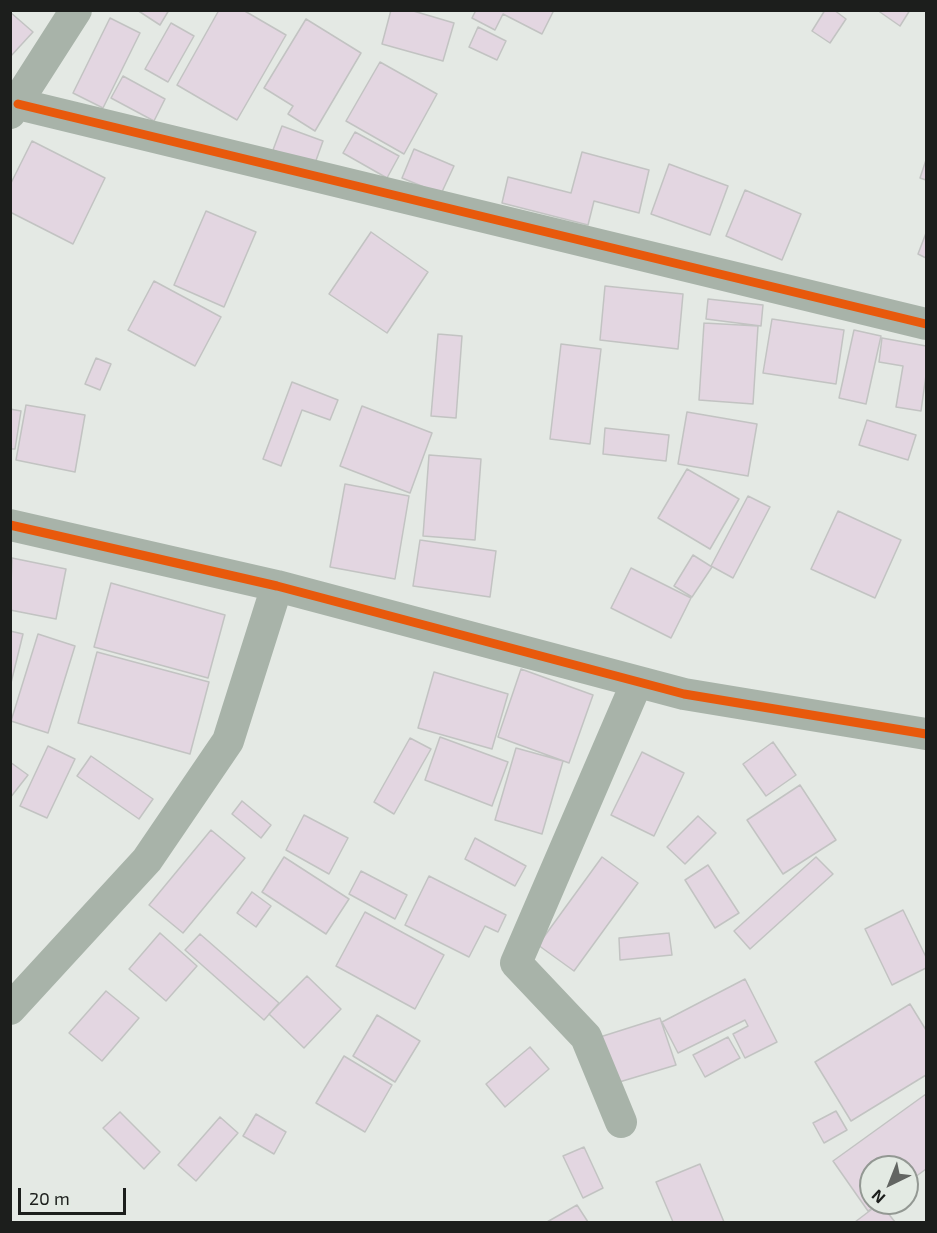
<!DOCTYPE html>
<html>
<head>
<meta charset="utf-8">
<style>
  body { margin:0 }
  #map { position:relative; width:937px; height:1233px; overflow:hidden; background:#e4e9e4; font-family:"Exo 2",sans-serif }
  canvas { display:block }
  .frame { position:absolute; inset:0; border:12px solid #1c1e1c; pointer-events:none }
  .north { position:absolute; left:859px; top:1155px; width:60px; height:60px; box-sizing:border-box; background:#e3eae3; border:2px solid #939893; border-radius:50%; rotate:223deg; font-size:16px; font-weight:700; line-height:24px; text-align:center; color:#1c1e1c }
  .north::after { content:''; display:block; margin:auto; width:21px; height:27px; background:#626562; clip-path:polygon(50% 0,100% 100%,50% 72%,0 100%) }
  .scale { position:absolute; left:18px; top:1188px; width:108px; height:27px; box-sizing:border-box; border:3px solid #1c1e1c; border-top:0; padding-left:8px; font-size:18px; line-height:21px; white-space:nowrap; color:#1c1e1c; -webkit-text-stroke:4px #e3eae3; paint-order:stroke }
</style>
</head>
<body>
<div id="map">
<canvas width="937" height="1233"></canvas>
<div class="frame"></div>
<div class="north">N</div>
<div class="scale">20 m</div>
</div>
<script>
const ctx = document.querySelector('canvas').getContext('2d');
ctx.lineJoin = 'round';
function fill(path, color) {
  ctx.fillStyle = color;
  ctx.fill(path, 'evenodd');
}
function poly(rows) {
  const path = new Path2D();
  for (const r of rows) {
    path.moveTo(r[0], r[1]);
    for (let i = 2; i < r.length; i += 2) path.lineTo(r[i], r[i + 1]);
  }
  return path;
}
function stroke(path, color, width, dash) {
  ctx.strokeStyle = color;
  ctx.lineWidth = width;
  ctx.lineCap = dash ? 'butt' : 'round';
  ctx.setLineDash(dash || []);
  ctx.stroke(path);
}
const building = poly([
  [137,10,169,10,160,25,137,10],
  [219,10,243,10,286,35,237,120,177,85,219,10],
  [391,10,410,10,454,23,443,61,382,44,391,10],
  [476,10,554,10,542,34,503,14,495,30,472,18,476,10],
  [825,10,834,10,846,19,830,43,812,31,825,10],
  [877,10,910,10,900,26,877,10],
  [10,12,33,32,10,57,10,12],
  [110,18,140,33,103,108,73,93,110,18],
  [306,19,361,53,315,131,288,114,293,106,264,88,306,19],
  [171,23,194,36,168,82,145,69,171,23],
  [478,27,506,41,497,60,469,47,478,27],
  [380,62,437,94,404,154,346,121,380,62],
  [123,76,165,99,154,121,111,98,123,76],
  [282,126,323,141,314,166,273,150,282,126],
  [355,132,399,156,387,178,343,153,355,132],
  [32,141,105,178,73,244,10,212,10,185,32,141],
  [414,149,454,166,441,194,402,178,414,149],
  [582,152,649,170,639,213,594,201,588,225,502,203,508,177,571,193,582,152],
  [926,160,926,180,920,178,926,160],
  [669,164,728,186,710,235,651,214,669,164],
  [745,190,801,214,782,260,726,236,745,190],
  [206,211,256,232,224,307,174,285,206,211],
  [371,232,428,272,387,333,329,294,371,232],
  [926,233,926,258,918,254,926,233],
  [154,281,221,317,195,366,128,330,154,281],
  [605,286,683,294,678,349,600,340,605,286],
  [708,299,763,305,761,326,706,319,708,299],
  [772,319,844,330,836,384,763,373,772,319],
  [704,323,758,326,753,404,699,400,704,323],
  [854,330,881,336,866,404,839,398,854,330],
  [438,334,462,336,456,418,431,416,438,334],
  [882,338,926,346,926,375,921,411,896,407,903,366,879,362,882,338],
  [561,344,601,349,590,444,550,439,561,344],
  [96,358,111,364,100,390,85,384,96,358],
  [292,382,338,400,330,420,302,410,281,466,263,459,292,382],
  [26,405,85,415,75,472,16,460,26,405],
  [362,406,432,433,410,493,340,466,362,406],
  [10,409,21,411,15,449,10,449,10,409],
  [687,412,757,424,748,476,678,464,687,412],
  [867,420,916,435,908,460,859,445,867,420],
  [605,428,669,435,666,461,603,454,605,428],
  [429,455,481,459,475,540,423,536,429,455],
  [687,469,739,499,710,549,658,518,687,469],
  [345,484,409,496,395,579,330,567,345,484],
  [748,496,770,507,733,578,711,566,748,496],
  [838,511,901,540,875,598,811,569,838,511],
  [420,540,496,551,490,597,413,586,420,540],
  [693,555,712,567,692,597,674,586,693,555],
  [12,558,66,569,56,619,10,610,12,558],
  [631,568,691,598,671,638,611,608,631,568],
  [111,583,225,615,208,678,94,647,111,583],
  [10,631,23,634,10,687,10,631],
  [38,634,75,646,48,733,11,721,38,634],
  [97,652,209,682,190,754,78,723,97,652],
  [521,669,593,695,569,763,498,737,521,669],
  [434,672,508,694,492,749,418,728,434,672],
  [440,737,508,762,492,806,425,780,440,737],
  [410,738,431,749,394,814,374,802,410,738],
  [773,742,796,775,766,796,743,764,773,742],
  [48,746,75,759,47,818,20,806,48,746],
  [516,748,563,761,542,834,495,820,516,748],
  [642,752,684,773,654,836,611,815,642,752],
  [91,756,153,799,139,819,77,776,91,756],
  [10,762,28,775,10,798,10,762],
  [800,785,836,840,783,874,747,820,800,785],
  [242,801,271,825,261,838,232,814,242,801],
  [304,815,348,838,329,874,286,850,304,815],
  [698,816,716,833,685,864,667,847,698,816],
  [211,830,245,858,183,933,149,905,211,830],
  [475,838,526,866,515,886,465,859,475,838],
  [284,857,349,899,326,934,262,892,284,857],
  [602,857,638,883,574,971,538,945,602,857],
  [816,857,833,874,750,949,734,931,816,857],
  [708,865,739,913,715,928,685,880,708,865],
  [361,871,407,895,395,919,349,894,361,871],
  [429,876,506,915,498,932,485,926,469,957,405,925,429,876],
  [252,892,271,906,256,927,237,913,252,892],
  [903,910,926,957,926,968,892,985,865,929,903,910],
  [365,912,444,955,415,1009,336,966,365,912],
  [160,933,197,966,166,1001,129,969,160,933],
  [669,933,672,955,620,960,619,938,669,933],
  [200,934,279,1003,264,1020,185,950,200,934],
  [307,976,341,1009,304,1048,269,1014,307,976],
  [745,979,777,1042,745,1058,733,1034,748,1026,745,1020,678,1053,662,1022,745,979],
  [106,991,139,1018,102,1061,69,1033,106,991],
  [910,1004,926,1030,926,1075,851,1121,815,1062,910,1004],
  [377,1015,420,1041,395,1082,353,1056,377,1015],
  [660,1018,676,1065,616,1083,600,1037,660,1018],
  [728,1037,740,1058,705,1077,693,1055,728,1037],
  [530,1047,549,1069,505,1107,486,1084,530,1047],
  [344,1056,392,1085,365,1132,316,1103,344,1056],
  [926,1094,926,1169,907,1183,907,1167,871,1167,871,1203,879,1203,868,1211,833,1161,926,1094],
  [836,1111,847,1130,824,1143,813,1123,836,1111],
  [120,1112,160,1152,144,1169,103,1128,120,1112],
  [256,1114,286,1132,274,1154,243,1136,256,1114],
  [220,1117,238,1133,196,1181,178,1165,220,1117],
  [584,1147,603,1188,583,1198,563,1156,584,1147],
  [700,1164,724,1222,673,1222,656,1182,700,1164],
  [880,1203,895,1222,855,1222,880,1203],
  [577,1205,588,1222,547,1222,577,1205]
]);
const minor = poly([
  [18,104,926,324],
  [10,113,76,10],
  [10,525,277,586,684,694,926,734],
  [10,1009,147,860,228,741,277,586],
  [621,1122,586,1037,516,963,637,682]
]);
const cycleway = poly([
  [18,104,926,324],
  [10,525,277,586,684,694,926,734]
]);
fill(building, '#e3d6e1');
stroke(building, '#c2c3c2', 1.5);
stroke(minor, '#a8b3a9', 32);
stroke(cycleway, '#e8590c', 9);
</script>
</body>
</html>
